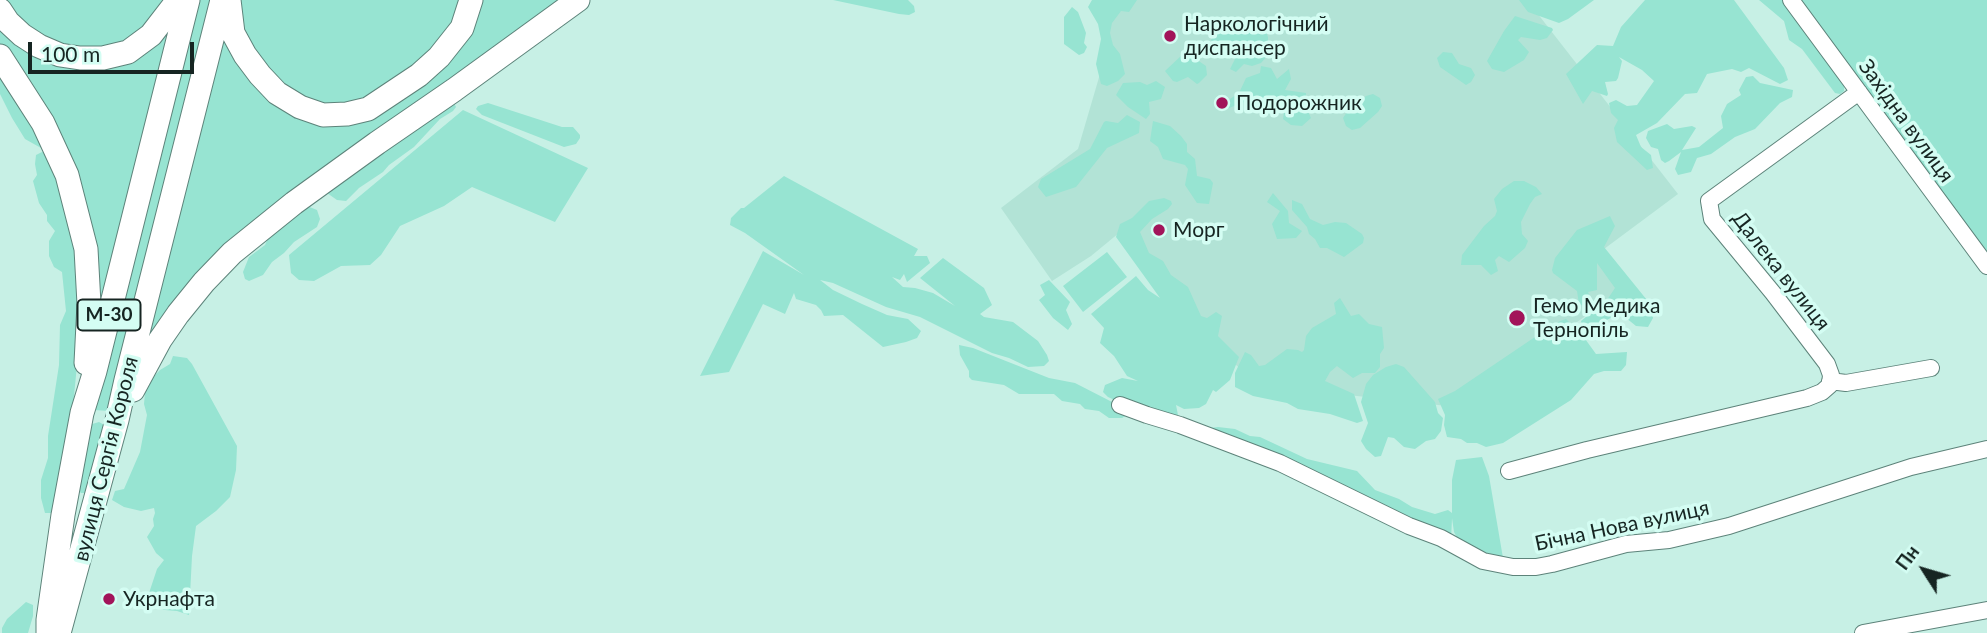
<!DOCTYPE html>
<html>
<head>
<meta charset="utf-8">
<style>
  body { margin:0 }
  #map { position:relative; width:1987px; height:633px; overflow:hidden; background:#c7f0e5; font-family:Lato,sans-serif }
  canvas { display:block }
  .north { position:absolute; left:1889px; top:535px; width:70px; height:70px; -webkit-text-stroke:5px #d4fdf3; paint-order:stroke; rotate:307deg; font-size:19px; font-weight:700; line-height:28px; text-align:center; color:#162522 }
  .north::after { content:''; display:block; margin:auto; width:24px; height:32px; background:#162522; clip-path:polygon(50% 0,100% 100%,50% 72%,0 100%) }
  .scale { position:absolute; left:28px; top:42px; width:166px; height:32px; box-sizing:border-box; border:4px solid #162522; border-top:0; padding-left:9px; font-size:21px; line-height:24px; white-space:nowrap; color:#162522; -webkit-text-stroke:5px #d4fdf3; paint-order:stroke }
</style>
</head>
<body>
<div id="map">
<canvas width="1987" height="633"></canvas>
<div class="north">Пн</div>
<div class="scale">100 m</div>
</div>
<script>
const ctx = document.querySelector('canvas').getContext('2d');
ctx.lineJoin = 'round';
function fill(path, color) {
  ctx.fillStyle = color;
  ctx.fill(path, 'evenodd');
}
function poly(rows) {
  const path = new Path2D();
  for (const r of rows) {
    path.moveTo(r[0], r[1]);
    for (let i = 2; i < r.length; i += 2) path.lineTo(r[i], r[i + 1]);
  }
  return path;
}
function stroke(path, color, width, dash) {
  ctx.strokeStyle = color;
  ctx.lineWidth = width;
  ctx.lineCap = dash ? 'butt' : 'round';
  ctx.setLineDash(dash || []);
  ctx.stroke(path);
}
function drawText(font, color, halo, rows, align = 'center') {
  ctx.font = font + ' Lato,sans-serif';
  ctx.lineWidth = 7;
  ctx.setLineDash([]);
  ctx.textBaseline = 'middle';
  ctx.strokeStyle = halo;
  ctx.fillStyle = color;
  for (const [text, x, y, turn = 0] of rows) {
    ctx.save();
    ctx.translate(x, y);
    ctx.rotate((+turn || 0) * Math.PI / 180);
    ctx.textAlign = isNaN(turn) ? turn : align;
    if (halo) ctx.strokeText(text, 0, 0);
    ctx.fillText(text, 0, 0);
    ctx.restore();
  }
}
const built = poly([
  [1133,0,1527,0,1678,194,1600,252,1624,289,1456,407,1312,391,1245,373,1208,340,1125,228,1091,256,1052,281,1001,208,1078,149,1105,57,1101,25]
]);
const green = poly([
  [1,0,170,0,158,17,114,50,42,43],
  [195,0,214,0,110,411,94,410],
  [236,0,465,0,433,56,356,105,309,106,252,60],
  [475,0,563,0,313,179,145,348,223,25,284,106,389,101],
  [833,0,908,0,914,6,915,12,909,15,899,14],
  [1092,0,1137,0,1129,12,1121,11,1112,23,1110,33,1113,45,1120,54,1125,74,1118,81,1107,86,1101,84,1096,64,1101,39,1098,24,1088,7],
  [1519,0,1594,0,1568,19,1559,23,1528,12],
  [1645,0,1734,0,1784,68,1788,80,1780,84,1749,68,1741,72,1732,69,1707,74,1697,93,1685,94,1657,123,1636,135,1641,147,1651,155,1653,168,1647,170,1617,142,1614,128,1618,120,1611,113,1609,103,1616,100,1627,106,1637,105,1654,81,1642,70,1619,57,1622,61,1618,78,1616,81,1605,82,1608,94,1607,96,1592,91,1583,104,1566,74,1597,45,1613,46,1621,27],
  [1759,0,1782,0,1805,32,1840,72,1844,79,1844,91,1840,94,1835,93,1802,49,1789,40,1784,21],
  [1799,0,1987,0,1987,254],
  [1072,7,1078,12,1086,33,1084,43,1087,47,1084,53,1079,55,1064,44,1064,17],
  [1515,16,1552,28,1553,30,1547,38,1540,40,1521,37,1518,40,1529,52,1524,60,1504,72,1492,69,1487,61,1504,31],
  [175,18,94,329,88,249,0,51,0,22,79,63],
  [1254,21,1264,27,1268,37,1268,55,1261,63,1252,66,1244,64,1236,72,1230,69,1235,59,1233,55,1221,51,1211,40,1225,23,1243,24],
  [1443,52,1452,53,1459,64,1471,68,1475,75,1471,82,1466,85,1440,67,1437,58],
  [1182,55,1190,55,1206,66,1207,75,1199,83,1197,84,1188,77,1177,82,1173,81,1165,71],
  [1261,66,1271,68,1277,79,1289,69,1291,79,1285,90,1306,93,1306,107,1311,118,1302,126,1291,125,1283,119,1285,106,1267,99,1252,99,1229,108,1227,101,1239,93,1246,78,1260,73],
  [0,72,40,139,41,148,25,139,12,118,0,94],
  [1753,76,1760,83,1793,90,1792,97,1780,103,1755,129,1735,137,1711,154,1697,158,1691,172,1678,175,1675,169,1681,152,1669,161,1665,163,1661,160,1658,149,1651,147,1646,138,1648,131,1667,124,1674,129,1692,126,1696,128,1682,150,1699,147,1723,128,1721,116,1727,104,1741,95,1739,90,1746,77],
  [1156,81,1165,87,1161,99,1149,102,1150,114,1146,119,1128,107,1116,95,1123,83,1140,82,1147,85],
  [1373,94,1380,98,1382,106,1378,112,1360,128,1352,130,1346,126,1343,118,1347,112,1366,96],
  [454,103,456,107,453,111,440,119,414,147,389,165,383,172,359,188,346,201,337,200,327,193,331,183],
  [488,103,562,127,573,127,580,135,580,138,576,144,564,147,482,115,476,109,478,106],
  [463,110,588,168,555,222,472,187,444,206,400,226,381,255,370,265,341,266,314,281,299,280,291,273,289,255],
  [1127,115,1140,122,1139,133,1107,148,1076,187,1046,197,1038,187,1041,179,1090,149,1104,122,1106,121,1118,123],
  [1153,121,1170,126,1181,136,1187,144,1187,152,1195,159,1197,176,1210,179,1213,183,1209,204,1197,203,1185,185,1188,169,1185,165,1163,159,1158,147,1150,141],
  [44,151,56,170,79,266,78,355,73,406,56,502,51,513,45,513,41,498,41,480,48,458,48,436,59,365,60,325,66,311,62,272,54,267,49,256,49,241,55,231,47,221,47,215,39,203,33,181,37,175,35,164,36,155],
  [784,176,918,249,914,256,927,256,930,263,907,282,904,274,900,280,892,277,903,287,915,288,933,293,955,306,920,278,943,258,984,288,992,305,980,314,984,317,1013,322,1038,341,1047,355,1049,361,1044,366,1028,367,1009,358,992,353,920,317,886,307,833,283,820,280,833,290,862,304,887,315,908,319,921,331,917,338,906,342,883,347,843,315,824,316,821,310,816,305,796,299,794,293,785,314,763,304,729,372,700,376,763,251,804,275,745,233,730,225,731,218,741,208,744,208],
  [1514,181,1524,181,1536,187,1542,194,1535,197,1530,204,1521,222,1522,234,1528,241,1525,248,1509,262,1499,256,1495,260,1498,271,1491,275,1481,265,1461,265,1462,255,1484,226,1495,216,1497,211,1494,199,1502,189],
  [1273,193,1288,211,1289,223,1302,231,1296,238,1277,239,1272,224,1280,211,1267,202],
  [1164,198,1171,201,1172,204,1168,209,1152,219,1140,232,1149,253,1163,261,1171,275,1188,287,1201,316,1207,318,1216,312,1222,316,1218,336,1239,357,1230,380,1216,392,1213,390,1206,404,1199,408,1184,409,1176,405,1178,415,1175,420,1130,407,1108,397,1103,392,1105,385,1122,378,1138,381,1127,376,1114,356,1100,343,1104,328,1091,314,1136,276,1148,290,1160,298,1116,237,1120,224,1132,218,1149,201],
  [1292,200,1302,204,1310,219,1323,225,1335,222,1346,223,1362,234,1364,238,1363,243,1344,257,1327,248,1320,248,1315,239,1309,234,1307,227,1292,210],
  [307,206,317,210,320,219,317,227,294,242,284,253,272,262,263,275,249,281,245,279,243,272,249,257,265,245,269,236],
  [1610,216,1615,226,1604,247,1651,305,1653,318,1648,327,1636,326,1620,313,1584,332,1581,321,1607,300,1615,288,1597,263,1597,290,1588,292,1591,298,1584,306,1579,304,1577,291,1553,273,1552,270,1555,258,1577,230],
  [1107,252,1127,277,1083,312,1063,286],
  [1049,280,1070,302,1066,310,1072,324,1068,330,1053,318,1039,300,1045,295,1040,285],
  [1340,298,1351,316,1359,314,1369,324,1382,327,1384,348,1380,354,1380,367,1375,373,1362,373,1353,378,1337,366,1330,372,1325,381,1354,394,1363,421,1357,423,1330,414,1298,409,1287,403,1253,396,1235,387,1235,373,1245,352,1251,355,1259,366,1265,365,1287,349,1298,350,1302,352,1304,350,1306,336,1312,328,1336,314,1334,303],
  [1566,319,1583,336,1596,354,1627,352,1626,365,1621,371,1604,371,1594,374,1571,400,1503,443,1486,447,1477,443,1467,443,1461,439,1447,437,1444,425,1445,415,1438,399,1455,391,1535,337,1545,332,1560,321],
  [959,345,973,348,1049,378,1075,383,1114,403,1127,415,1122,418,1109,418,1099,411,1085,409,1080,404,1062,401,1054,394,1019,394,1004,385,972,380,969,377,969,371,960,355],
  [173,356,187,358,192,364,237,446,236,470,230,497,216,511,196,526,192,556,189,615,177,611,165,610,146,602,157,569,164,560,156,553,147,537,154,526,153,519,155,513,154,508,141,511,124,507,112,500,115,491,124,489,140,452,147,415,144,404,145,393,153,377,160,370,170,364],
  [1396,364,1404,367,1435,402,1438,413,1443,418,1441,431,1435,439,1426,441,1415,449,1404,447,1394,438,1388,437,1381,456,1375,457,1366,449,1361,441,1368,423,1361,402,1366,384,1373,375,1386,367],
  [99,422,106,426,87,493,81,493,79,491,89,425],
  [1218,427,1235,429,1250,436,1260,437,1307,459,1357,471,1375,490,1399,499,1412,507,1435,514,1448,510,1452,513,1452,480,1456,460,1482,457,1489,476,1503,558,1484,552,1475,552,1461,545,1454,532,1452,518,1451,541,1210,428],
  [26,602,33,605,33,616,28,633,2,633,2,628,7,619]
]);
const minor = poly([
  [1791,0,1987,266],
  [1830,381,1846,383,1931,368],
  [1120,405,1147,415,1180,425,1280,463,1409,526,1441,538,1483,561,1513,567,1536,567,1552,564,1626,544,1669,540,1729,526,1911,467,1987,449],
  [1509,471,1587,450,1807,398,1822,392,1830,385,1831,375,1827,364,1773,293,1712,219,1709,201,1859,92],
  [1863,633,1987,610]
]);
const highway = poly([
  [229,0,233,33,245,55,260,75,277,93,300,107,323,115,347,114,368,109,419,75,439,57,462,28,471,0],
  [0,10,8,22,22,35,39,46,60,55,80,58,103,58,128,52,151,35,178,0],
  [0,56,43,123,67,175,86,249,89,304,86,363],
  [133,390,160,340,178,314,204,282,232,253,294,203,377,143,454,90,578,0],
  [48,633,48,620,63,515,82,413,95,371,188,0],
  [59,633,117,420,126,380,222,0]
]);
const markers = [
  [1170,36,7,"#a2145a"],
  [1222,103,7,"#a2145a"],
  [1159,230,7,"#a2145a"],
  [1517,318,9,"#a2145a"],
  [109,599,7,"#a2145a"]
];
const shields = [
  [109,315,63]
];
const shieldNames = [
  ["М-30",109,315]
];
const poiNames = [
  ["Наркологічний",1184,24],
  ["диспансер",1184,48],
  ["Подорожник",1236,103],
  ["Морг",1173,230],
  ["Гемо Медика",1533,306],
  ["Тернопіль",1533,330],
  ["Укрнафта",123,599]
];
const streetNames = [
  ["Західна вулиця",1906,121,54],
  ["Далека вулиця",1781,271,52],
  ["вулиця Сергія Короля",106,459,-76],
  ["Бічна Нова вулиця",1622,526,-12]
];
fill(built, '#b2e3d6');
fill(green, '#97e4d2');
stroke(minor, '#5d837a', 18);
stroke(highway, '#5d837a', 25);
stroke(minor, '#fff', 16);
stroke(highway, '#fff', 23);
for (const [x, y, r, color] of markers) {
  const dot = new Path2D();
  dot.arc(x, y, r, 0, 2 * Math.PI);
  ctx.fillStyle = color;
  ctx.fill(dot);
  stroke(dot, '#d4fdf3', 2.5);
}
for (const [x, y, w] of shields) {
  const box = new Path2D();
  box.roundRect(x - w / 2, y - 15.5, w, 31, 5);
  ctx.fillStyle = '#d4fdf3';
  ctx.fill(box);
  stroke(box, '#162522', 2);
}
drawText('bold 19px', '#162522', null, shieldNames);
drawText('21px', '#162522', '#d4fdf3', poiNames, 'left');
drawText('21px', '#162522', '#d4fdf3', streetNames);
</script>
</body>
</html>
